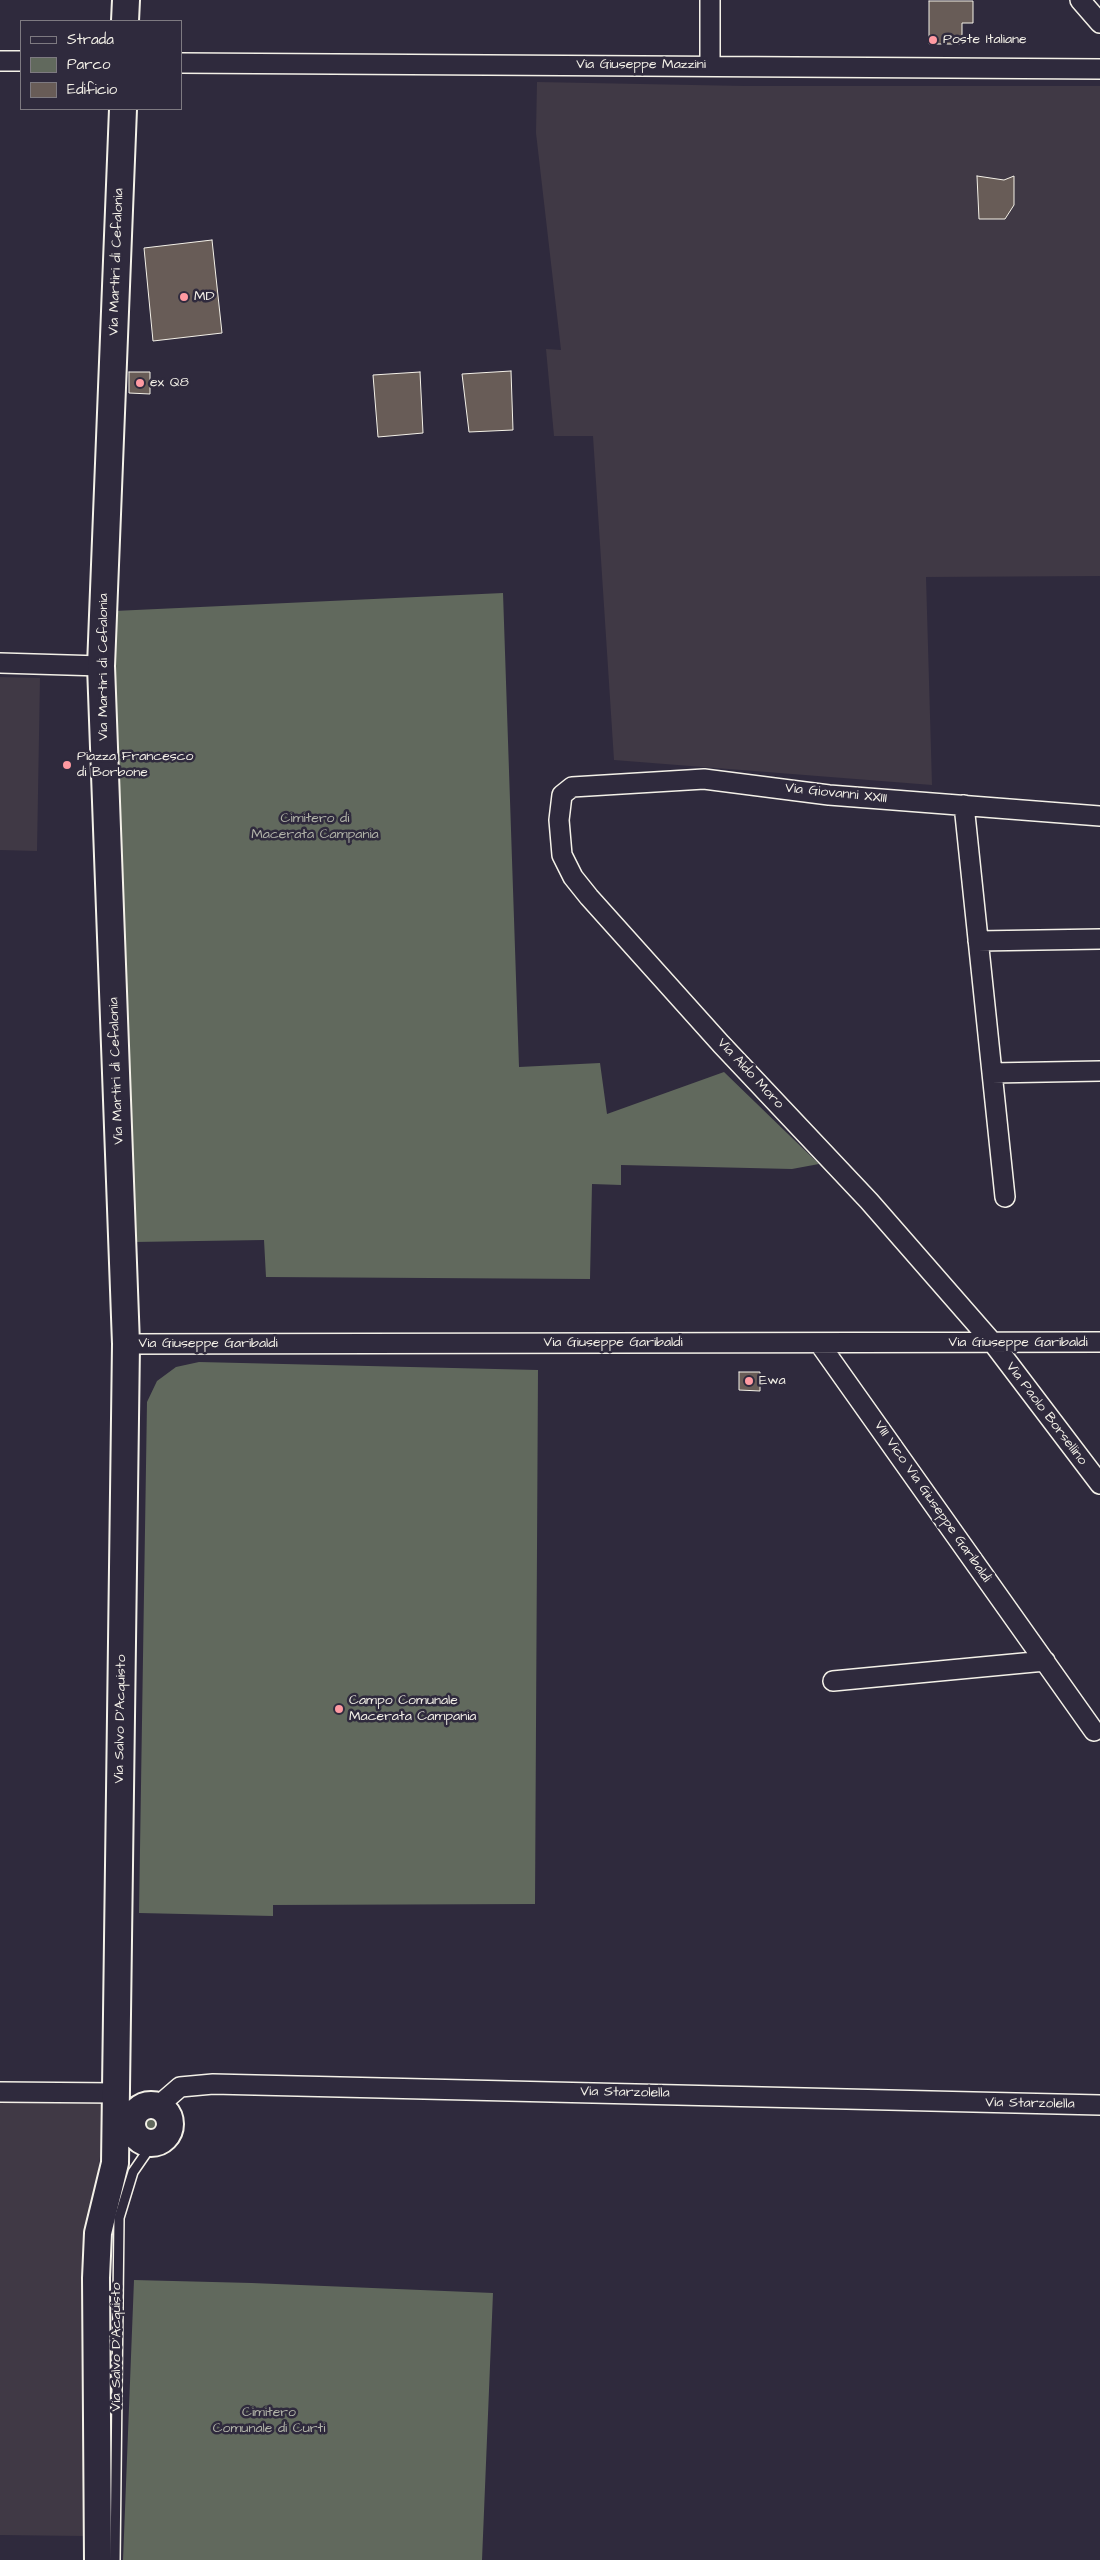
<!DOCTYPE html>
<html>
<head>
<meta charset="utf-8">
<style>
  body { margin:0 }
  #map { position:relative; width:1100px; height:2560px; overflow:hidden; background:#2f2a3d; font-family:"Architects Daughter",sans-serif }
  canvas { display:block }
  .legend { position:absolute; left:20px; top:20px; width:162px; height:90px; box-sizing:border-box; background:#2f2a3d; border:1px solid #7e7a81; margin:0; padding:6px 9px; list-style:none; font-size:15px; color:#f4f1e8 }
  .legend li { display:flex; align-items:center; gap:10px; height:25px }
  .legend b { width:25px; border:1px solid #7e7a81 }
</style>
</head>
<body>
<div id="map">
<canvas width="1100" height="2560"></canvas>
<ul class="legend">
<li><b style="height:6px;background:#2f2a3d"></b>Strada</li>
<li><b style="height:14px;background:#61695d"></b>Parco</li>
<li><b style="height:14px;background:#685c57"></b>Edificio</li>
</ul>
</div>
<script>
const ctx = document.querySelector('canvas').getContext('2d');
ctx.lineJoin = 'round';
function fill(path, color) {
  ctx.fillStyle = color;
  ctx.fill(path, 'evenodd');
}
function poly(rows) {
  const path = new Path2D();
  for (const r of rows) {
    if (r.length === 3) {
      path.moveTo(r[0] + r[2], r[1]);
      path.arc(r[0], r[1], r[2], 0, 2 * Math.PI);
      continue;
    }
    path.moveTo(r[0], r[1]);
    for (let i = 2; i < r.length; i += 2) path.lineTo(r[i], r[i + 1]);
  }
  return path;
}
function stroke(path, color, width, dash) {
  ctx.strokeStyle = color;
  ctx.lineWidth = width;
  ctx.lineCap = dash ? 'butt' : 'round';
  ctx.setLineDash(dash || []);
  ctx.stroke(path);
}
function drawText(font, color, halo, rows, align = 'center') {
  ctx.font = font + ' "Architects Daughter",sans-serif';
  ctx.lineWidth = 5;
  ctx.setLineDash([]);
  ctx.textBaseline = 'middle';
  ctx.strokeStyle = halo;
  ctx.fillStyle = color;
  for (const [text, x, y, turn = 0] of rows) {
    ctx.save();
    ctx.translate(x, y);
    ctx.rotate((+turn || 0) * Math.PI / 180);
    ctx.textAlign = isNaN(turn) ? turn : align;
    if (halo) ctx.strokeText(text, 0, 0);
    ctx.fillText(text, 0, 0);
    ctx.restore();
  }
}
const built = poly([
  [537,82,745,86,1100,86,1100,576,926,577,932,785,614,760,593,436,554,436,546,349,561,350,536,133],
  [0,677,40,678,37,851,0,850],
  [0,2095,108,2095,90,2234,85,2536,0,2535]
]);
const green = poly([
  [503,593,519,1067,600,1063,607,1114,724,1072,819,1164,792,1169,621,1165,621,1185,592,1184,590,1279,266,1277,264,1240,134,1242,113,743,114,611],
  [199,1362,538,1370,535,1904,273,1905,273,1916,139,1913,147,1402,157,1381,176,1367],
  [151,2124,14],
  [134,2280,252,2283,493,2293,482,2560,123,2560]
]);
const building = poly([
  [929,1,973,1,973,23,962,23,962,44,929,44,929,1],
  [977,176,1004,180,1014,176,1014,205,1005,219,979,219,977,176],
  [212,240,222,333,153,341,144,248,212,240],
  [511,371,513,430,469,432,462,374,511,371],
  [129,372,150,372,150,394,129,393,129,372],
  [420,372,423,433,378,437,373,375,420,372],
  [739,1372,760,1372,760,1391,739,1390,739,1372]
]);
const lane = poly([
  [115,2560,119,2218,133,2172,153,2143]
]);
const street = poly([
  [710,0,710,65],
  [1080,0,1100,23],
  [0,61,21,61],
  [181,63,1100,69],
  [0,663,101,666],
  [964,805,1005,1197],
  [1100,816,829,795,704,779,572,787,562,795,559,820,562,855,573,877,589,897,721,1044,869,1201,993,1343,1100,1484],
  [978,941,1100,939],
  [992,1073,1100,1071],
  [819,1343,1094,1731],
  [126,1344,1100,1342],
  [833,1681,1045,1661],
  [0,2092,116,2093],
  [158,2106,180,2087,213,2084,1100,2105]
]);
const secondary = poly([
  [125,21,126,0],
  [151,2124,19],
  [98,2560,96,2278,98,2233,115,2163,126,1344,101,666,123,109]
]);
const markers = [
  [933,40,5,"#ff9aa2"],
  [184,297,5,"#ff9aa2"],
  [140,383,5,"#ff9aa2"],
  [67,765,5,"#ff9aa2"],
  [749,1381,5,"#ff9aa2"],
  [339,1709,5,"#ff9aa2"]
];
const poiNames = [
  ["Poste Italiane",943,40],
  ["MD",194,297],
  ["ex Q8",150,383],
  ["Piazza Francesco",77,757],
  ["di Borbone",77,773],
  ["Ewa",759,1381],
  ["Campo Comunale",349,1701],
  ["Macerata Campania",349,1717]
];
const streetNames = [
  ["Via Giuseppe Mazzini",641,65],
  ["Via Martiri di Cefalonia",117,262,-88],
  ["Via Martiri di Cefalonia",104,667,-90],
  ["Via Giovanni XXIII",836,794,6],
  ["Via Martiri di Cefalonia",117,1071,-92],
  ["Via Aldo Moro",750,1074,47],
  ["Via Giuseppe Garibaldi",613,1343],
  ["Via Giuseppe Garibaldi",1018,1343],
  ["Via Giuseppe Garibaldi",208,1344],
  ["Via Paolo Borsellino",1046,1414,53],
  ["VIII Vico Via Giuseppe Garibaldi",932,1502,55],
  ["Via Salvo D'Acquisto",121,1719,-89],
  ["Via Starzolella",625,2093,1],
  ["Via Starzolella",1030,2104,1],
  ["Via Salvo D'Acquisto",117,2347,-90]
];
const parkNames = [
  ["Cimitero di",315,819],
  ["Macerata Campania",315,835],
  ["Cimitero",269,2413],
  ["Comunale di Curti",269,2429]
];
fill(built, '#403945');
fill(green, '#61695d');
fill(building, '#685c57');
stroke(building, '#f4f1e8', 1);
stroke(lane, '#f4f1e8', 12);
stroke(street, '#f4f1e8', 22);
stroke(secondary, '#f4f1e8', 30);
stroke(lane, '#2f2a3d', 9);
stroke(street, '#2f2a3d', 19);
stroke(secondary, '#2f2a3d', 26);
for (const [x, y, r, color] of markers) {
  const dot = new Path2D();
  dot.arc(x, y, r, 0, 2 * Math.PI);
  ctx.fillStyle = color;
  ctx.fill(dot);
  stroke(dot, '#2f2a3d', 2);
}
drawText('14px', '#f4f1e8', '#2f2a3d', poiNames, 'left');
drawText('14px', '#f4f1e8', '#2f2a3d', streetNames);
drawText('14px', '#b2b4a9', '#2f2a3d', parkNames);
</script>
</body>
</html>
